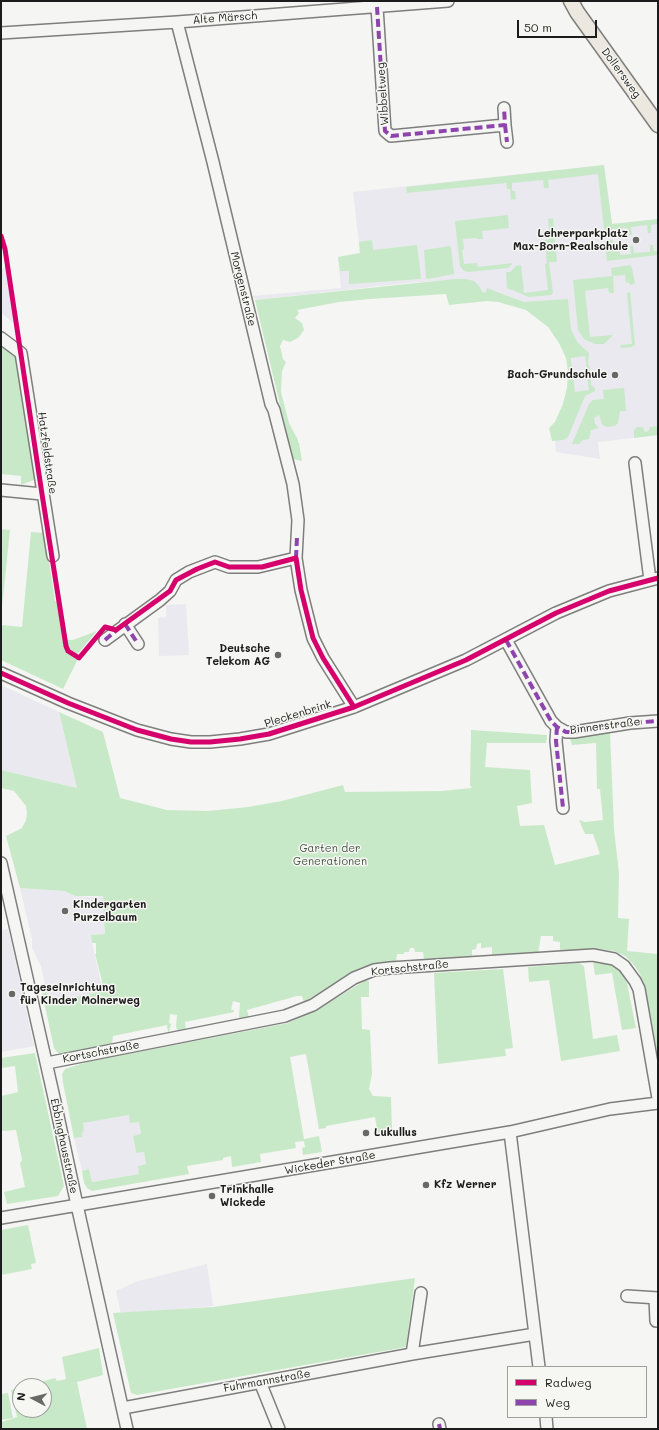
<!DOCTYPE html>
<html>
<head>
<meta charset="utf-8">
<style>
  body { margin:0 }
  #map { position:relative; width:659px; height:1430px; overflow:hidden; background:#f5f5f3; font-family:Mali,sans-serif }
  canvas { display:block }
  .frame { position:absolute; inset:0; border:2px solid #1c1c1c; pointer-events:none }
  .legend { position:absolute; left:507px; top:1366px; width:140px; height:52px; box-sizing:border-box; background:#f6f6f2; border:1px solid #9f9f9c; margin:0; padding:5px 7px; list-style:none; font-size:12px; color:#1c1c1c }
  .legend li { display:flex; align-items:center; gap:8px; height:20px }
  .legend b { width:20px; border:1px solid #9f9f9c }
  .north { position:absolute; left:12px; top:1378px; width:40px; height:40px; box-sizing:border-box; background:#f6f6f2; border:1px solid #9f9f9c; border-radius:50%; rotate:277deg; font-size:11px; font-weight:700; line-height:16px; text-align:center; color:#1c1c1c }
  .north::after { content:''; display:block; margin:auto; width:14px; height:18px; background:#686867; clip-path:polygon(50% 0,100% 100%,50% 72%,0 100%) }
  .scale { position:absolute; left:517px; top:20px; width:80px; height:18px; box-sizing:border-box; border:2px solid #1c1c1c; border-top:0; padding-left:5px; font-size:12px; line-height:14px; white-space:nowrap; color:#1c1c1c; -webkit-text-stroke:3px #f6f6f2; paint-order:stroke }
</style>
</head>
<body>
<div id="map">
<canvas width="659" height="1430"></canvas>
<div class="frame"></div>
<ul class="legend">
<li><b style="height:5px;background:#d6006c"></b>Radweg</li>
<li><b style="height:5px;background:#8e44ad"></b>Weg</li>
</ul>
<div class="north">N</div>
<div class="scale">50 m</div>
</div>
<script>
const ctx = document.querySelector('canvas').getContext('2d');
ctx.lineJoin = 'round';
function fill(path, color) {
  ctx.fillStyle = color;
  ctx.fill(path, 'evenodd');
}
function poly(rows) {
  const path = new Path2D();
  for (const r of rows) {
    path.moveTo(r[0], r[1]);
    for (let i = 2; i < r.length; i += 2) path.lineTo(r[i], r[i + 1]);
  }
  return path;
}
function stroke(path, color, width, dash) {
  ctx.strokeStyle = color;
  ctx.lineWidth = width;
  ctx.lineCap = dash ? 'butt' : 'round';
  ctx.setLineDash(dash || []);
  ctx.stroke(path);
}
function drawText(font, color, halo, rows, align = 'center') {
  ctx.font = font + ' Mali,sans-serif';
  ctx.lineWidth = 3;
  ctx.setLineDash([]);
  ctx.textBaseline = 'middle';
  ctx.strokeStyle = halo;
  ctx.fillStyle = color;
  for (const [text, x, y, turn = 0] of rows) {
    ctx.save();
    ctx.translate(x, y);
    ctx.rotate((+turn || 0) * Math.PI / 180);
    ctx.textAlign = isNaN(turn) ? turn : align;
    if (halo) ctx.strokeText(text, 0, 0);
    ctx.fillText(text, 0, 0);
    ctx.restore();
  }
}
const built = poly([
  [604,165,612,224,658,219,658,435,598,442,600,459,556,452,555,441,569,413,575,392,568,330,524,302,496,291,483,293,479,286,465,279,407,283,255,300,253,296,341,288,338,257,360,253,353,192],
  [7,263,14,307,17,325,1,313,1,271],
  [186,604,189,655,159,656,158,618,166,617,166,605],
  [1,685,59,712,77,788,1,770],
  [20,888,64,891,75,896,89,897,103,896,105,934,91,935,92,943,103,991,49,1003,41,966,32,948,32,939],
  [8,929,34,1046,1,1052,1,930],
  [129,1115,139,1122,141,1135,133,1136,134,1145,136,1153,144,1152,146,1165,139,1174,92,1182,89,1169,82,1171,74,1138,82,1137,82,1132,84,1131,82,1123],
  [207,1264,213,1306,121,1314,116,1291,135,1282]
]);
const green = poly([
  [604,165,612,224,658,219,658,224,651,225,651,233,648,233,647,225,631,227,632,235,629,235,628,228,612,229,612,238,605,238,598,174,548,180,549,188,544,188,543,180,512,183,512,191,515,191,516,199,511,200,510,189,507,189,506,183,407,193,406,187],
  [508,215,509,228,482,231,483,239,477,239,476,238,463,239,464,249,462,250,464,264,477,263,478,267,513,263,508,268,468,272,464,271,460,266,455,222,456,221],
  [553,218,557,262,549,262,553,293,551,295,529,297,507,288,506,272,510,272,516,266,521,265,524,293,548,290,545,264,547,263,545,240,550,239,548,219],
  [372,240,373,250,417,245,421,278,420,279,349,284,349,271,340,271,338,257,360,253,359,242],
  [613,240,614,250,620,249,620,255,631,254,630,246,633,246,634,253,650,252,650,245,653,245,654,251,658,251,658,255,607,261,605,241],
  [450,246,451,247,454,274,428,279,426,278,424,250],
  [630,265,632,268,635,283,631,285,628,282,626,283,625,275,613,276,614,293,609,293,608,288,585,291,590,337,613,335,604,344,595,344,584,339,578,330,573,280,612,276,611,268],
  [455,279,465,279,474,281,479,286,483,293,486,292,487,288,524,302,568,299,571,330,578,343,589,353,588,364,591,370,587,370,585,356,571,358,575,392,589,390,587,376,591,376,591,385,595,388,595,391,585,396,568,437,563,440,552,441,549,428,555,422,563,404,567,388,568,371,566,358,559,343,548,327,526,310,498,302,487,301,449,305,446,294,370,299,339,302,297,310,299,313,295,318,302,323,304,330,298,338,290,342,283,340,280,346,283,359,286,362,282,371,281,392,289,423,298,440,298,443,299,443,302,461,293,459,255,300],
  [630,292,635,345,632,347,621,348,620,345,632,344,627,293],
  [1,344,13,353,20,367,36,476,34,480,21,485,21,476,1,474],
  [624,388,626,411,620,411,618,423,615,426,606,427,602,424,599,415,594,418,595,424,599,428,591,430,589,439,583,440,579,444,572,444,589,404,593,400,604,399,603,390],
  [658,426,658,435,634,438,634,430,637,427,643,427,644,431,647,432,649,430,650,427],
  [1,529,10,530,1,617],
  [31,532,45,533,55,601,57,602,65,647,67,640,73,640,97,631,75,657,78,659,63,689,1,660,2,625,22,627],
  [59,712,103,732,120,798,167,810,208,811,248,807,282,801,343,785,345,792,442,791,472,788,470,785,471,730,547,735,546,743,487,743,485,767,530,770,532,803,517,806,520,826,544,825,555,865,600,854,593,834,585,834,579,820,585,822,603,820,600,789,597,789,596,743,572,745,570,738,610,732,614,829,619,873,618,918,629,919,627,951,658,954,658,1057,646,992,640,974,634,965,625,956,614,951,607,950,591,949,560,951,560,942,553,941,553,936,541,936,538,953,492,956,492,947,481,948,481,943,477,944,476,949,472,950,472,956,424,959,423,952,415,952,414,948,410,948,409,952,404,952,404,954,397,954,396,961,372,964,360,968,346,976,307,1001,304,1002,302,996,297,996,247,1010,249,1018,241,1019,239,1017,240,1003,233,1001,231,1010,234,1010,234,1012,185,1022,186,1030,178,1032,176,1027,177,1015,170,1014,169,1023,171,1024,169,1032,168,1032,167,1025,113,1036,112,1044,68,1053,58,1053,54,1048,42,993,47,992,49,1003,103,991,102,981,95,954,96,954,96,943,92,943,91,935,105,934,103,896,75,896,64,891,20,888,6,836,22,828,26,820,27,813,26,806,14,791,1,788,1,770,77,788],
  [593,962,610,964,622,973,627,983,636,1028,622,1030,612,973,595,975],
  [579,963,584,966,593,1039,617,1035,620,1051,561,1061,549,980,529,982,528,967],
  [503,969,513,1048,505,1049,506,1056,438,1064,434,973],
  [366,980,369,981,369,997,361,997,362,1029,370,1030,372,1074,369,1089,373,1096,391,1097,392,1132,378,1135,375,1117,326,1126,326,1128,319,1129,306,1054,290,1057,304,1139,319,1136,322,1152,303,1155,302,1148,305,1147,304,1141,295,1142,296,1148,260,1154,261,1162,232,1167,231,1156,223,1158,223,1160,187,1166,189,1174,92,1191,87,1188,84,1183,82,1171,89,1169,92,1182,139,1174,138,1166,146,1164,144,1152,136,1153,133,1136,141,1134,139,1122,130,1123,129,1115,83,1123,84,1131,82,1132,82,1137,74,1138,63,1083,62,1074,65,1069,87,1062,288,1023,313,1012],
  [35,1053,64,1186,58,1196,7,1204,4,1192,25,1187,20,1163,22,1160,16,1130,1,1131,1,1096,18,1092,15,1066,1,1068,1,1058],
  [28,1225,36,1263,31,1264,32,1269,1,1275,1,1230],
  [415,1278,406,1347,137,1395,131,1393,113,1313,213,1307],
  [99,1348,103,1375,77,1382,87,1429,1,1429,1,1422,17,1417,11,1390,20,1387,20,1410,44,1410,44,1386,25,1386,55,1378,57,1381,66,1379,62,1357],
  [8,1393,13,1418,1,1420,1,1394]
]);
const minor = poly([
  [377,7,385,131,391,136,505,125,504,108],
  [177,22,213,162,271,404,274,410,293,484,298,520,296,558],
  [1,33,177,22,448,1],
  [505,125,507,142],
  [1,338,21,353,53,556],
  [635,463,650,580],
  [1,490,42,494],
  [125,624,138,644],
  [105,640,160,600,170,591,176,580,189,572,215,562,229,567,258,567,296,558,301,590,313,638,323,658,354,707],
  [506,640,551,721,557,727,566,732,574,732,630,723,658,721],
  [1,673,68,703,137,730,171,739,191,742,210,742,240,739,269,734,354,707,466,660,556,613,609,591,658,578],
  [557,727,556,741,563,808],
  [1,863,55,1102,77,1205,127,1429],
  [47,1063,285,1016,313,1005,354,978,374,970,390,968,593,955,614,959,624,966,635,981,639,989,658,1098],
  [510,1132,539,1367],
  [1,1218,510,1132,610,1109,658,1103],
  [627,1296,658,1298],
  [655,1298,656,1321],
  [412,1354,421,1293],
  [260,1382,279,1429],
  [123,1408,412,1354,535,1334],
  [546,1417,547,1429],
  [439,1424,440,1429]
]);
const major = poly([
  [571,1,577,12,658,125]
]);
const quiet = poly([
  [377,7,385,131,391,136,505,125,504,108],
  [505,125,507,142],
  [296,558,297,537],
  [125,624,138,644],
  [105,640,118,629],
  [506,640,551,721,557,727,566,732,574,732,630,723,658,721],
  [557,727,556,741,563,808],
  [439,1424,440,1429]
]);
const cycleway = poly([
  [1,236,5,249,42,494,66,646,68,651,79,658,105,627,116,630,170,591,176,580,197,569,215,562,229,567,262,567,296,558,301,590,313,638,323,658,354,707],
  [1,673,68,703,137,730,171,739,191,742,210,742,240,739,269,734,354,707,466,660,556,613,609,591,658,578]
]);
const markers = [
  [636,240,4,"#686867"],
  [615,375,4,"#686867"],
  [278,655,4,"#686867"],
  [65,911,4,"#686867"],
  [12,994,4,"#686867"],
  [366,1133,4,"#686867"],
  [426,1185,4,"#686867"],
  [212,1196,4,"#686867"]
];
const streetNames = [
  ["Alte Märsch",225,18,-4],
  ["Dollersweg",621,73,54],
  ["Wibbeltweg",383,94,-94],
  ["Morgenstraße",243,289,76],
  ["Hatzfeldstraße",47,453,82],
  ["Pleckenbrink",298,714,-17],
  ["Binnerstraße",605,726,-7],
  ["Kortschstraße",410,968,-6],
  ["Kortschstraße",101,1052,-11],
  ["Ebbinghausstraße",64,1146,78],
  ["Wickeder Straße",330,1163,-10],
  ["Fuhrmannstraße",267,1381,-10]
];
const poiNames = [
  ["Lehrerparkplatz",628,234,"right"],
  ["Max-Born-Realschule",628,247,"right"],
  ["Bach-Grundschule",607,375,"right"],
  ["Deutsche",270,649,"right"],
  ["Telekom AG",270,662,"right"],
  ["Kindergarten",73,905],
  ["Purzelbaum",73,918],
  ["Tageseinrichtung",20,988],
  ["für Kinder Molnerweg",20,1001],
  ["Lukullus",374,1133],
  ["Kfz Werner",434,1185],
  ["Trinkhalle",220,1190],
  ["Wickede",220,1203]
];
const parkNames = [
  ["Garten der",330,849],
  ["Generationen",330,862]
];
fill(built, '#e9e9ef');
fill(green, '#c8e9c8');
stroke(minor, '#7e7e7d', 14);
stroke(major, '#7e7e7d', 17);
stroke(minor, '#f5f5f3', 11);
stroke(major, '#ece8df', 14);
stroke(quiet, '#8e44ad', 4, [8, 4]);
stroke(cycleway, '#d6006c', 5);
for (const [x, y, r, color] of markers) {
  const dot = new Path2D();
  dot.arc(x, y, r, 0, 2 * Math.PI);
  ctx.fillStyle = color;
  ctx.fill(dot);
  stroke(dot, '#f6f6f2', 1.5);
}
drawText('11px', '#1c1c1c', '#f6f6f2', streetNames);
drawText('bold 11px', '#1c1c1c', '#f6f6f2', poiNames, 'left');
drawText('11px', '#455645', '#f6f6f2', parkNames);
</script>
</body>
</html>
